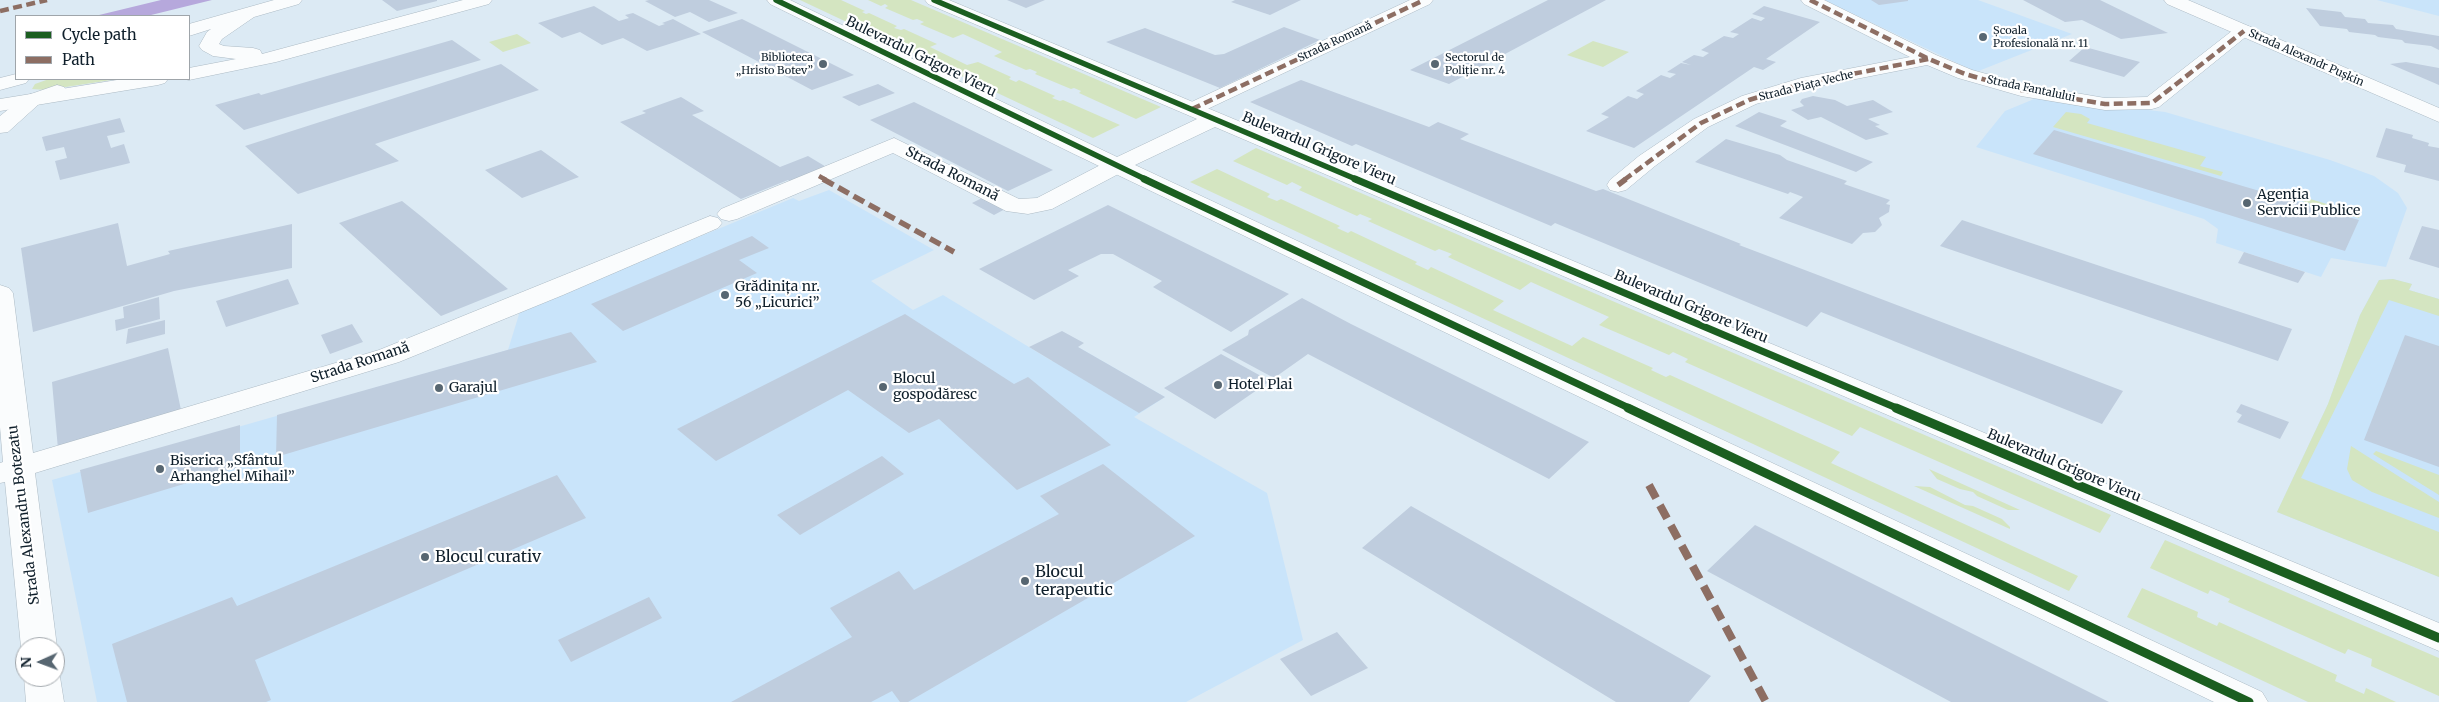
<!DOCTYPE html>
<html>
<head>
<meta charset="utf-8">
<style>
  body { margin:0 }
  #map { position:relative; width:2439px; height:702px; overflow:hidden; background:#dceaf4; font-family:Merriweather,serif }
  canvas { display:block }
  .legend { position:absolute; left:15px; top:15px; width:175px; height:65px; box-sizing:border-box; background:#fff; border:1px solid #9fa5aa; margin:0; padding:6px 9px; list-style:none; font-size:15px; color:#0f1f2b }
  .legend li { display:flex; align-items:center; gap:10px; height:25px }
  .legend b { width:25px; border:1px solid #9fa5aa }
  .north { position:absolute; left:15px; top:637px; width:50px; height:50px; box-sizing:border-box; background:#fff; border:1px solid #9fa5aa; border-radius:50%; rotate:268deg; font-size:14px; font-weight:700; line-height:20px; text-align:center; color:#0f1f2b }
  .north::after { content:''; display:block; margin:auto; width:18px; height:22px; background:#576671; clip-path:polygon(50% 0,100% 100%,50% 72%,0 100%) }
</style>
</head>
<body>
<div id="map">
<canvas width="2439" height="702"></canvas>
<ul class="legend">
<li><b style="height:6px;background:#1b5e20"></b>Cycle path</li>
<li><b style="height:6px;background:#8d6e63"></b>Path</li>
</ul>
<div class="north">N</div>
</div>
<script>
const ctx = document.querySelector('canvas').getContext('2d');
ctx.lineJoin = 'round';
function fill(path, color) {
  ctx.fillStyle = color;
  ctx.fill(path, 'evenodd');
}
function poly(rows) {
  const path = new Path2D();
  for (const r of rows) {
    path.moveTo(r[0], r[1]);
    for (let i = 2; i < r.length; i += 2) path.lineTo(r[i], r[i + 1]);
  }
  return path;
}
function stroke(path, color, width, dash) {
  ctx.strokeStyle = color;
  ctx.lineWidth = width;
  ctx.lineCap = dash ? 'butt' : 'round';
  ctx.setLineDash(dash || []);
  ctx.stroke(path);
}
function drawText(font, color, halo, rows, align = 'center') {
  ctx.font = font + ' Merriweather,serif';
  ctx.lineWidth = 4.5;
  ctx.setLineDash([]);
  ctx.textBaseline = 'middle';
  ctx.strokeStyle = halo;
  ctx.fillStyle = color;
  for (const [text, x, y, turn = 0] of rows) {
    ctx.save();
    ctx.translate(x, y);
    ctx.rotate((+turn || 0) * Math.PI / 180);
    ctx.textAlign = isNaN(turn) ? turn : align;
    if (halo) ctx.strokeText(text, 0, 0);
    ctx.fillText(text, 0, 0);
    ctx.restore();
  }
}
const built = poly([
  [1824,0,1978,0,2072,34,1976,72],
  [2377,0,2439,0,2439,16],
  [2039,97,2165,112,2330,160,2374,176,2398,193,2407,208,2386,267,2331,258,2321,277,2216,243,2218,229,2204,219,1976,147,2005,111],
  [829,190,934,250,871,281,913,310,943,295,1052,361,1078,347,1165,397,1134,417,1267,493,1303,640,1186,702,97,702,52,480,508,350,520,311,793,198,799,201],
  [2393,279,2412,284,2409,290,2439,299,2439,577,2277,512,2328,404,2360,315,2379,280]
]);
const green = poly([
  [800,0,841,0,865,11,862,12,866,14,869,13,897,26,894,28,901,30,904,29,937,44,930,47,967,65,978,62,1011,77,1009,79,1016,82,1019,80,1055,96,1052,98,1060,101,1063,100,1120,125,1093,138],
  [868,0,911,0,1161,107,1136,119,1079,93,1081,91,1074,88,1071,89,1035,74,1037,72,1030,69,1026,70,994,56,1002,52,963,34,953,38,920,24,924,22,917,19,913,20,885,8,888,6,885,4,881,6],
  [517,34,531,43,503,52,489,42],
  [1593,41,1629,52,1603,67,1567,55],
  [49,79,118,79,46,90,32,89,35,84],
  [2066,112,2081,114,2090,119,2087,123,2206,157,2200,166,2223,172,2221,176,2053,127],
  [1256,148,2111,515,2100,533,1860,427,1852,436,1685,362,1688,359,1673,352,1669,355,1599,325,1609,317,1531,282,1520,290,1448,257,1452,254,1439,249,1435,251,1368,221,1372,219,1360,214,1357,216,1299,190,1302,187,1292,182,1287,185,1233,161],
  [1217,169,1270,194,1267,197,1277,201,1281,199,1340,226,1337,228,1348,233,1351,231,1417,262,1415,264,1428,270,1431,267,1504,301,1493,310,1572,346,1583,337,1653,368,1651,370,1666,377,1670,375,1840,452,1831,463,2078,576,2069,591,1190,182],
  [2277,189,2360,214,2359,218,2275,193],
  [2393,279,2412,284,2409,290,2439,299,2439,316,2389,300,2301,478,2439,532,2439,577,2277,512,2328,404,2360,315,2379,280],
  [2351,446,2439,502,2439,518,2372,492,2352,480,2347,469],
  [2376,451,2439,475,2439,495,2373,454],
  [1929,469,2020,510,2008,510,1977,496,1973,492,1960,489,1937,479],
  [1914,486,1930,487,1965,505,1973,506,2002,519,2010,527,2010,529],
  [2165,540,2439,658,2439,696,2371,666,2372,659,2348,649,2345,654,2228,602,2230,599,2210,590,2208,594,2150,568],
  [2142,588,2198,612,2197,617,2217,626,2219,622,2337,675,2335,681,2364,694,2366,688,2396,702,2308,702,2127,617]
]);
const water = poly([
  [161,0,212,0,147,16,95,16]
]);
const building = poly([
  [382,0,437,0,437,1,397,11],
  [649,0,709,0,738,13,709,22,690,12,675,17,645,1],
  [1007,0,1045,0,1026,8],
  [1235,0,1301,0,1270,15,1231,2],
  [1548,0,1606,0,1449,84,1410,70],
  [1871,0,1908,0,1908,1,1879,5],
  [2023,0,2100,0,2168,33,2121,39,2082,20,2065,22],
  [594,6,619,21,629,18,625,15,633,13,659,26,665,24,662,23,673,19,701,34,647,51,623,38,602,45,580,32,562,38,538,23],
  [1764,6,1820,22,1766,59,1776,62,1763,70,1754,67,1634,148,1586,131,1609,117,1601,114,1628,96,1637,99,1644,94,1636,91,1661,75,1670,78,1676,74,1667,72,1681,63,1691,65,1682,62,1694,55,1703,57,1709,53,1701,50,1724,36,1733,38,1739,34,1730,32,1752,18,1761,21,1765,18,1752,14],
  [2306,8,2341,12,2345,17,2365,19,2368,23,2393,25,2396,29,2439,36,2439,50,2431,46,2405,43,2402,40,2378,37,2375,35,2349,32,2347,29,2320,26],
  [742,19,854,75,812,90,702,32],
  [1284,27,1320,40,1220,88,1106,42,1145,28,1215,55,1224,54],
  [452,40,481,60,244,130,215,105,259,93,261,95],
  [2085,47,2140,62,2124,77,2069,61],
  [2406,62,2439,68,2439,85,2390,64],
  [501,64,539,90,375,144,399,161,298,194,245,146],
  [1301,80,1429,127,1438,122,1469,134,1460,139,1596,191,1603,189,1741,244,1739,245,2123,391,2102,424,1821,312,1807,327,1555,223,1551,226,1356,144,1352,146,1250,102],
  [878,84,895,93,859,106,842,97],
  [1813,96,1835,100,1847,106,1873,100,1893,112,1868,119,1880,125,1875,126,1889,134,1866,140,1821,117,1808,120,1791,110,1804,106,1800,102,1802,99],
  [681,97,704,111,692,115,780,167,808,156,833,171,797,186,788,180,741,199,620,122,646,113,642,111],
  [914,102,1053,170,1008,191,870,120],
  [1759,112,1787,121,1780,126,1873,162,1856,172,1735,126],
  [120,118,125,132,107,136,111,148,124,144,130,163,60,180,55,161,67,158,64,147,46,151,42,137],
  [2386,128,2413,135,2412,138,2429,143,2428,146,2439,148,2439,181,2404,172,2406,165,2376,157],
  [2054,130,2246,187,2359,220,2345,251,2033,154],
  [1726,139,1780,155,1787,160,1847,181,1844,184,1890,200,1886,204,1890,205,1889,212,1879,218,1882,225,1875,232,1863,233,1852,244,1779,218,1803,197,1790,192,1788,194,1695,162],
  [541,150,579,177,522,198,485,170],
  [986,196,1007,208,994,215,972,203],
  [402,201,422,217,508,289,441,316,339,223],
  [1108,205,1289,294,1231,332,1153,287,1162,281,1113,254,1101,254,1068,270,1079,276,1034,300,979,269],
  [1962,220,2112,270,2292,329,2278,361,1940,246],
  [118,223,127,266,170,254,168,251,292,224,292,268,174,291,33,332,21,248],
  [2422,226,2439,230,2439,268,2409,259],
  [752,236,769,248,739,260,757,273,623,331,591,304],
  [2244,252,2305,272,2298,283,2238,263],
  [288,279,299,304,226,327,216,301],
  [159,297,160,319,116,331,115,320,124,318,123,307],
  [1302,298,1351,324,1589,442,1549,479,1308,354,1274,378,1222,350,1248,335,1249,330],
  [905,314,1014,384,1028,377,1111,445,1017,490,939,419,909,433,848,390,716,461,677,429],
  [165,320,165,334,126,344,128,329],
  [352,324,363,342,330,354,321,335],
  [1062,331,1084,343,1078,347,1165,397,1139,413,1029,347],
  [571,332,597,362,276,457,277,415],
  [2405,335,2439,346,2439,467,2364,440],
  [168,348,181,410,58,449,52,382],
  [1221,354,1270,381,1215,419,1164,388],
  [2241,404,2289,422,2280,439,2237,422,2242,415,2236,412],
  [240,425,240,467,88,513,80,470],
  [882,456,904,474,800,535,777,515],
  [1103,464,1195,536,908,702,900,702,892,691,871,702,731,702,852,637,830,608,899,571,914,590,1059,514,1040,496],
  [557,475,586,518,255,660,271,700,266,702,127,702,112,644,232,597,237,606],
  [1411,506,1711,676,1689,702,1616,702,1362,548],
  [1755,525,2109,702,1951,702,1707,571],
  [649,597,662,618,571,662,558,640],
  [1337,632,1368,668,1311,696,1280,659]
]);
const street = poly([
  [1410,0,1433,0,1430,4,1199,113,1192,115,1185,113,1182,109,1185,105,1410,0],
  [1801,0,1824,0,1936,55,1972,70,2023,84,2105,98,2147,97,2237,27,2244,25,2251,27,2253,31,2159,107,2152,109,2105,110,2021,96,1958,78,1927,65,1805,89,1756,104,1708,127,1655,166,1626,190,1618,192,1610,190,1607,185,1610,180,1639,156,1694,119,1742,96,1801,78,1910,57,1804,4,1801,0],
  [57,85,64,87,67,91,64,95,39,104,8,132,0,133,0,116,25,96,57,85],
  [894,138,1019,199,1037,198,1110,160,1118,158,1126,160,1129,165,1126,170,1052,209,1028,214,1006,211,893,153,737,219,729,221,721,219,717,214,721,209,894,138],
  [710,216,718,218,722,223,718,228,563,295,399,362,35,473,57,647,55,650,55,647,25,647,25,654,21,647,5,482,0,483,0,463,3,462,0,427,0,285,9,288,13,293,33,453,379,350,710,216],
  [55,667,60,677,64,702,26,702,24,677,25,675,25,677,55,677,55,667]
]);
const secondary = poly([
  [2164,0,2188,0,2439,108,2439,122,2167,4,2164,0]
]);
const primary = poly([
  [274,0,302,0,299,4,254,17,222,39,219,44,224,46,253,48,260,50,262,54,463,0,492,0,489,4,276,62,189,80,184,79,189,79,189,68,236,59,213,56,202,50,199,46,207,32,211,29,189,36,189,24,274,0],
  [767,0,790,0,1117,157,1197,119,928,4,925,0,949,0,2439,623,2439,651,1215,127,1135,165,2262,692,2268,702,2214,702,1072,153,770,4,767,0],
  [16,74,16,79,29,79,26,83,0,90,0,78,16,74],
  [123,79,168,79,165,83,158,85,0,111,0,99,123,79]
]);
const quietFar2 = poly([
  [1810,0,1929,59,1965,74,2021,90,2105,104,2152,103,2244,31],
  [0,11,47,0],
  [1192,109,1424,0],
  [819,176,826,180],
  [1624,180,1701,123,1749,100,1801,84,1929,59]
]);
const quietFar1 = poly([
  [823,179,954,252],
  [1618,185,1626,179]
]);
const quiet = poly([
  [1649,485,1766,702]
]);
const cyclewayFar2 = poly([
  [776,0,1147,180],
  [934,0,1358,180]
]);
const cyclewayFar1 = poly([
  [1144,179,1631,409],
  [1355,179,1899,409]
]);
const cycleway = poly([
  [1628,408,2249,702],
  [1896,408,2439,638]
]);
const markers = [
  [1983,37,5,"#576671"],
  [823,64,5,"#576671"],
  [1435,64,5,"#576671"],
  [2247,203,5,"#576671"],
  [725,295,5,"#576671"],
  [1218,385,5,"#576671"],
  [883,387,5,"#576671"],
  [439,388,5,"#576671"],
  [160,469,5,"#576671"],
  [425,557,5,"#576671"],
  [1025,581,5,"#576671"]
];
const farPoinames = [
  ["Școala",1993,31],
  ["Profesională nr. 11",1993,44],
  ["Biblioteca",813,58,"right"],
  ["„Hristo Botev”",813,71,"right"],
  ["Sectorul de",1445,58],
  ["Poliție nr. 4",1445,71]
];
const farStreetnames = [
  ["Strada Romană",1335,42,-25],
  ["Strada Alexandr Pușkin",2306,58,24],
  ["Strada Piața Veche",1806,86,-14],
  ["Strada Fantalului",2031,89,12]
];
const streetNames = [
  ["Bulevardul Grigore Vieru",921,57,26],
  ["Bulevardul Grigore Vieru",1319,149,23],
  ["Strada Romană",952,174,27],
  ["Bulevardul Grigore Vieru",1691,307,23],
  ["Strada Romană",360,363,-18],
  ["Bulevardul Grigore Vieru",2064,466,23],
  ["Strada Alexandru Botezatu",24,515,-97]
];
const poiNames = [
  ["Agenția",2257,195],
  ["Servicii Publice",2257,211],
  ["Grădinița nr.",735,287],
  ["56 „Licurici”",735,303],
  ["Blocul",893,379],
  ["gospodăresc",893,395],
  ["Hotel Plai",1228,385],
  ["Garajul",449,388],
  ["Biserica „Sfântul",170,461],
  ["Arhanghel Mihail”",170,477]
];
const nearPoinames = [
  ["Blocul curativ",435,557],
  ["Blocul",1035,572],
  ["terapeutic",1035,590]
];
fill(built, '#c9e4fa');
fill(green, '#d4e5c1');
fill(water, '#b6a8dc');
fill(building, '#bfcdde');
stroke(street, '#acbac4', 1);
stroke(secondary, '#acbac4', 1);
stroke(primary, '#acbac4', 1);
fill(street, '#fafcfd');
fill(secondary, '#fafcfd');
fill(primary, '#fafcfd');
stroke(quietFar2, '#8d6e63', 4.5, [9, 4.5]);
stroke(quietFar1, '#8d6e63', 5.5, [12, 5.5]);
stroke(quiet, '#8d6e63', 8, [15, 8]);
stroke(cyclewayFar2, '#1b5e20', 5.5);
stroke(cyclewayFar1, '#1b5e20', 7);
stroke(cycleway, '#1b5e20', 9);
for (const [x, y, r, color] of markers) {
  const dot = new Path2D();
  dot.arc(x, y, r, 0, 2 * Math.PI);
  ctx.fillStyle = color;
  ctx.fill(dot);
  stroke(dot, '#fff', 2);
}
drawText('11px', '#0f1f2b', '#fff', farPoinames, 'left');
drawText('11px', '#0f1f2b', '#fff', farStreetnames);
drawText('14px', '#0f1f2b', '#fff', streetNames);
drawText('14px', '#0f1f2b', '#fff', poiNames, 'left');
drawText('16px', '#0f1f2b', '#fff', nearPoinames, 'left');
</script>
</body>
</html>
